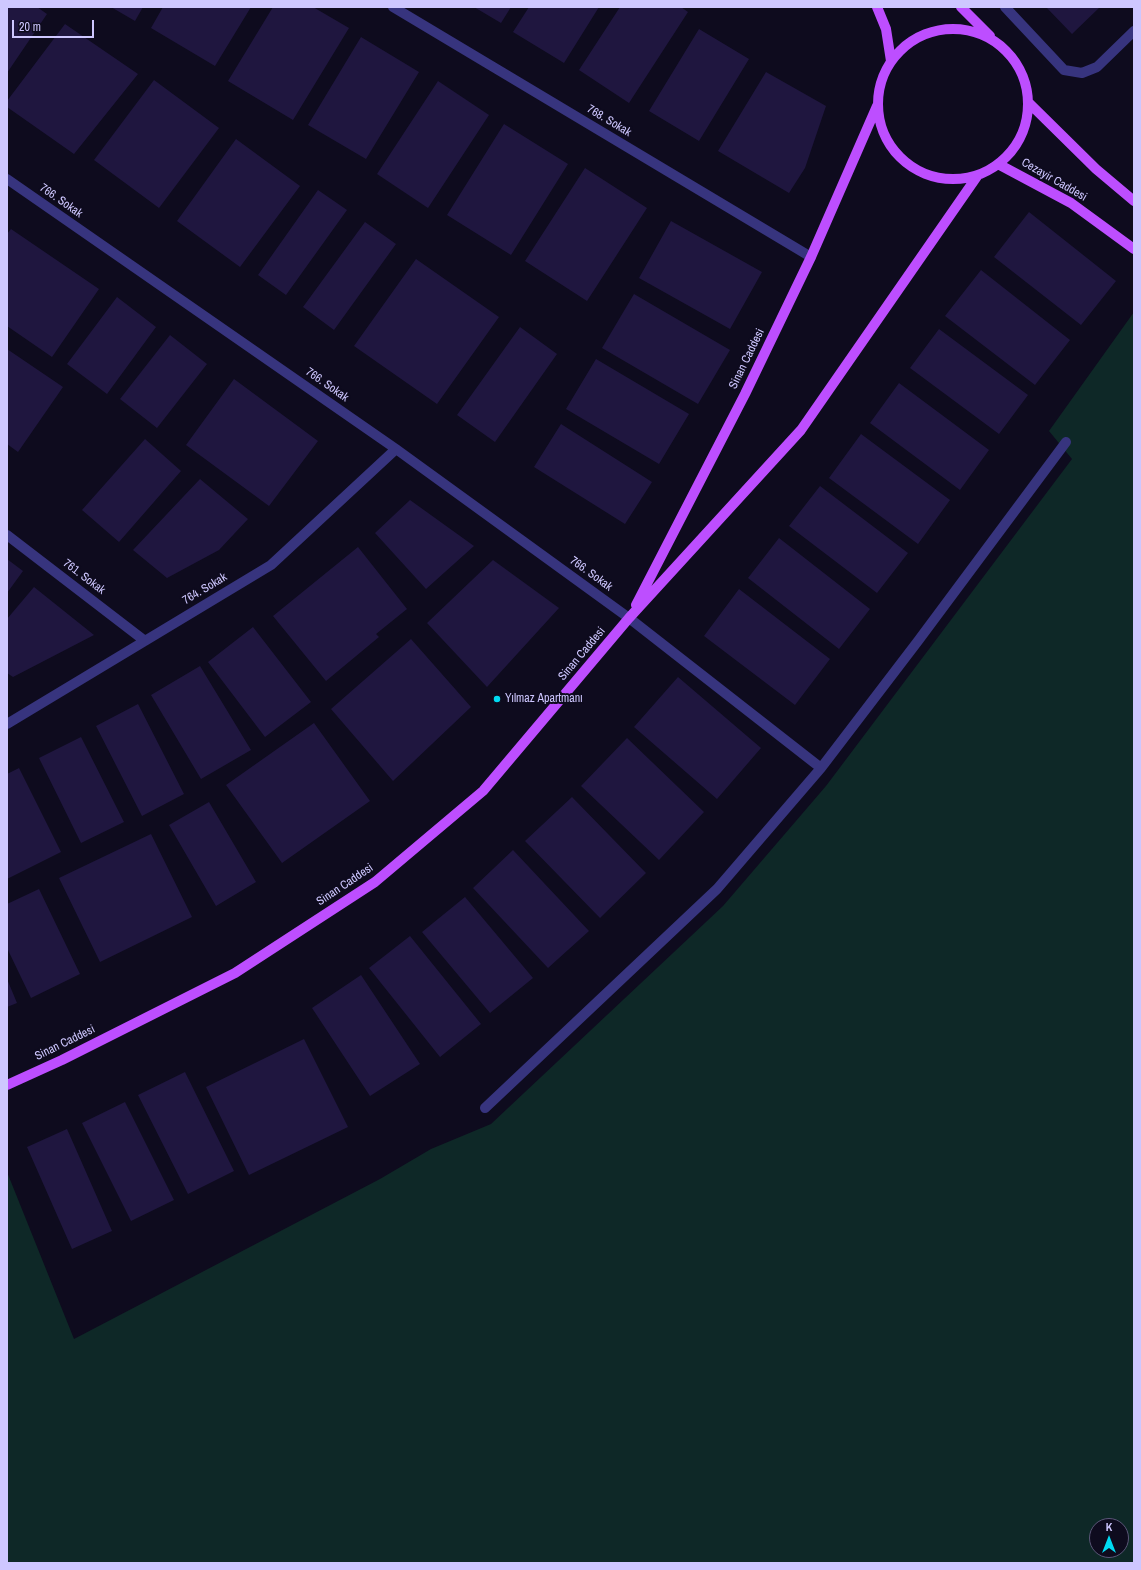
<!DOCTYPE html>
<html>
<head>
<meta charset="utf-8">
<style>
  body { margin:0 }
  #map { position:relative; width:1141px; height:1570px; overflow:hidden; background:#0e0b1e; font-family:"Archivo Narrow",sans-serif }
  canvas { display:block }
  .frame { position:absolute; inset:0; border:8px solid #cec7ff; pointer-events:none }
  .north { position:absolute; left:1089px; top:1518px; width:40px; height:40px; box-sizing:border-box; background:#0e0b1e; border:1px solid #5b5678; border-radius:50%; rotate:0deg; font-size:11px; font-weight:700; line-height:16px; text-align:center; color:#cec7ff }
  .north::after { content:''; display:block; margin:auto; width:14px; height:18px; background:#00daf2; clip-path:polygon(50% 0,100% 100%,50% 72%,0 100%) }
  .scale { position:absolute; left:12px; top:20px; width:82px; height:18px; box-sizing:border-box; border:2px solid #cec7ff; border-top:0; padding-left:5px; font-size:12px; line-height:14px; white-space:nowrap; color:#cec7ff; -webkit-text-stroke:3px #0e0b1e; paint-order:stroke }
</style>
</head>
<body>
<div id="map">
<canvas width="1141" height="1570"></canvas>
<div class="frame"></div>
<div class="north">K</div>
<div class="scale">20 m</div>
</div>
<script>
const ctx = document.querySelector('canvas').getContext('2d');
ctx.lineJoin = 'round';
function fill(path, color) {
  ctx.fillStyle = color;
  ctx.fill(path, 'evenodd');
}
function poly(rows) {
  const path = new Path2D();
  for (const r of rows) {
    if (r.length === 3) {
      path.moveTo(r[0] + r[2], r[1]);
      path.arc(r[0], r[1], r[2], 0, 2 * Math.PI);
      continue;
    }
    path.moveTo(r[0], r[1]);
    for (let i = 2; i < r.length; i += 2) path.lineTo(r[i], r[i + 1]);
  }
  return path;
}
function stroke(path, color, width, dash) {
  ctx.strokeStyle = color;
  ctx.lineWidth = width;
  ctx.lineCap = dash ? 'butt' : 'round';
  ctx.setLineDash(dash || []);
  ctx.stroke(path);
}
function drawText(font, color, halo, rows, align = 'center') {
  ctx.font = font + ' "Archivo Narrow",sans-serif';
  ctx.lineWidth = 4;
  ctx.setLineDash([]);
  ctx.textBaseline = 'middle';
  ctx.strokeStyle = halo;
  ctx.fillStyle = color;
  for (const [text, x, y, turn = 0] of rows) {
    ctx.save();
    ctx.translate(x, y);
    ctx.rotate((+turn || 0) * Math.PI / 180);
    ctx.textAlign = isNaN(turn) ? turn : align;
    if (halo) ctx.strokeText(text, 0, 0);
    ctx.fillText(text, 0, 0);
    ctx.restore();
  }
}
const green = poly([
  [1134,312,1134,1563,7,1563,7,1172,74,1339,380,1179,431,1149,491,1124,723,906,826,786,1072,459,1049,431],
  [1097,1526,1121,1526,1121,1550,1097,1550]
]);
const building = poly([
  [7,7,37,7,47,14,7,73],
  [111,7,143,7,135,21],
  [163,7,251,7,215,66,151,28],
  [273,7,313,7,349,28,293,120,228,81],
  [474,7,511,7,501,23],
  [529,7,599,7,564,63,513,32],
  [620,7,681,7,688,12,629,103,579,70],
  [1046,7,1100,7,1072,34],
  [65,24,138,74,74,154,7,107,7,101],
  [699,29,749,59,699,141,649,111],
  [361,37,419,72,366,159,308,125],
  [766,72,826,106,805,168,789,193,718,151],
  [154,80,219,128,159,208,94,160],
  [438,81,489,115,428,208,377,174],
  [504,124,568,164,511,255,447,215],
  [236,139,300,186,240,267,177,221],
  [585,168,647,208,587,301,525,261],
  [318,190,347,210,286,295,258,275],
  [1029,212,1116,281,1081,325,994,257],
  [671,221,762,272,730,329,639,278],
  [365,222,396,244,334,330,303,307],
  [11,229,99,289,52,357,7,326,7,234],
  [416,259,499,317,437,404,354,346],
  [981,270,1070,340,1035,385,945,316],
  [634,294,730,350,698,404,602,348],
  [117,297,156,327,107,394,67,364],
  [520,327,557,354,495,442,457,415],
  [939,329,1028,395,999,434,910,368],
  [170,335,207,364,157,428,120,399],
  [7,349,63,387,18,452,7,444],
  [596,359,689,414,659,464,566,409],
  [234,379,318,441,269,506,186,445],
  [899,383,989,450,960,490,870,423],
  [561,424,652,482,625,524,534,467],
  [861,434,950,500,918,544,829,478],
  [145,439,181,471,119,542,82,510],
  [200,479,248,519,219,550,167,578,133,550],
  [820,486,908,553,877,593,789,526],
  [410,500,474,546,426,589,375,533],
  [779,538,870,609,839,649,748,578],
  [358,547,407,609,376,634,379,637,326,681,273,616],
  [7,559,23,571,7,593],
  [493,560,559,608,487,687,427,623],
  [34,587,94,635,13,677,7,673,7,619],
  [739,589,830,659,795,705,704,636],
  [253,627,311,702,265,737,208,662],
  [411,639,471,707,393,781,331,709],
  [200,666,251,750,201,779,151,695],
  [678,677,761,748,717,799,634,727],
  [138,704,184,794,142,816,96,726],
  [314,723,370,801,282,863,226,785],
  [81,737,124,822,81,843,39,758],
  [627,738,704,812,659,860,581,786],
  [19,768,61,852,7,879,7,774],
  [572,797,646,873,600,918,525,841],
  [209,802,256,882,216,906,169,825],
  [151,834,192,917,100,962,59,878],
  [513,850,589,931,548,968,473,888],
  [39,889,80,974,31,998,7,948,7,904],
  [465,897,533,978,490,1013,422,932],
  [410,936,481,1024,440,1057,369,968],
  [361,975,420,1064,370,1096,312,1008],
  [7,979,17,1003,7,1007],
  [304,1039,348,1127,249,1175,206,1087],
  [185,1072,234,1171,188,1194,138,1095],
  [125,1102,174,1200,131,1221,82,1123],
  [67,1129,112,1231,72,1249,27,1147]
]);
const minor = poly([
  [393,7,811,257],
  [1005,7,1064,70,1082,73,1097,67,1134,31],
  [7,179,396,449,629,618,821,768],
  [7,535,145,641],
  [7,724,271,565,396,449],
  [485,1108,717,889,821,768,918,641,1066,442]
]);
const major = poly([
  [877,7,886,29,891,61],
  [961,7,990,36],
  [953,104,75],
  [1028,102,1096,169,1134,201],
  [998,164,1071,203,1134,249],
  [636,605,745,394,811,257,877,106],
  [7,1085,62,1060,235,973,375,882,483,791,629,618,801,430,978,175]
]);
const markers = [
  [497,699,4,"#00daf2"]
];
const streetNames = [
  ["768. Sokak",609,121,31],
  ["Cezayir Caddesi",1054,180,30],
  ["766. Sokak",61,201,35],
  ["Sinan Caddesi",747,359,-64],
  ["766. Sokak",327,385,35],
  ["766. Sokak",591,574,36],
  ["761. Sokak",84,577,37],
  ["764. Sokak",205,589,-31],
  ["Sinan Caddesi",582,654,-50],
  ["Sinan Caddesi",345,885,-34],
  ["Sinan Caddesi",65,1043,-26]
];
const poiNames = [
  ["Yılmaz Apartmanı",505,699]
];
fill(green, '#0e2827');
fill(building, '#1f163f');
stroke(minor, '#37347e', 10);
stroke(major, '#bd4eff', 10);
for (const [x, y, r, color] of markers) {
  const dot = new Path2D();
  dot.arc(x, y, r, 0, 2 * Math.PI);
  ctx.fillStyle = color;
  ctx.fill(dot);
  stroke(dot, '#0e0b1e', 1.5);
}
drawText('12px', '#cec7ff', '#0e0b1e', streetNames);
drawText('12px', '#cec7ff', '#0e0b1e', poiNames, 'left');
</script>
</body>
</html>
